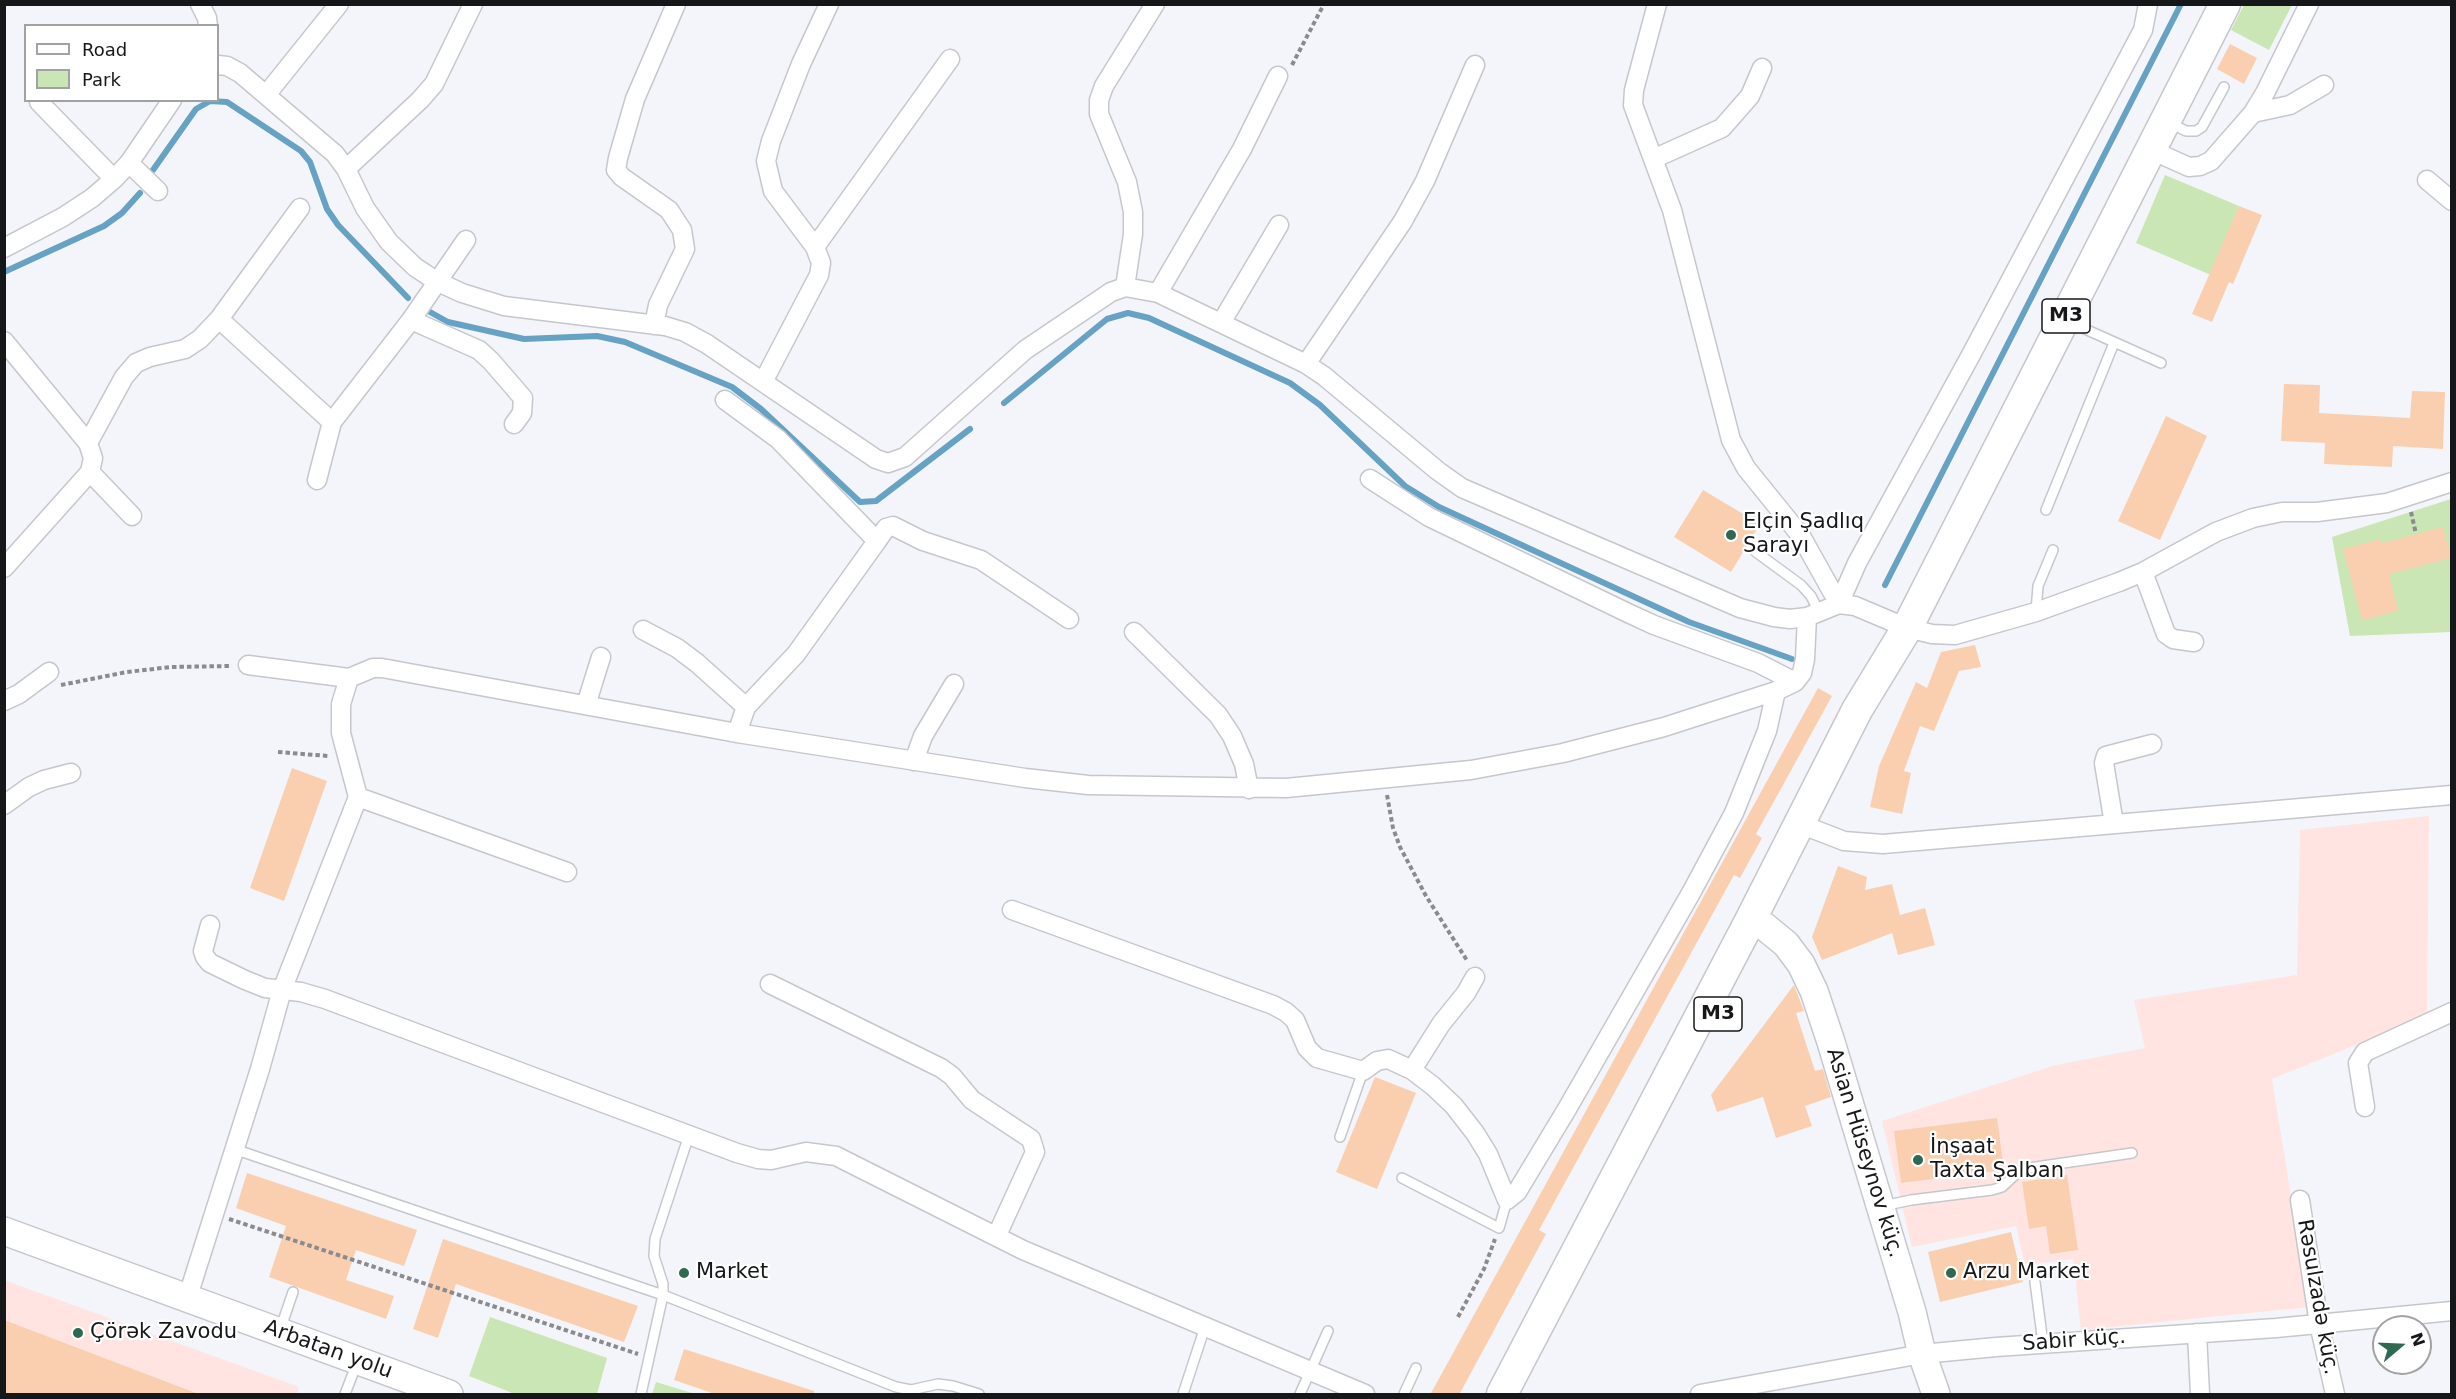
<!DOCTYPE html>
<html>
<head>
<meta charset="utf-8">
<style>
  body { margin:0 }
  #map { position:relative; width:2456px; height:1399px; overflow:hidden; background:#f3f5fa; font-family:"DejaVu Sans",sans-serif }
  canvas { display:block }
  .frame { position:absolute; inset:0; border:6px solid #161718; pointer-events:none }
  .legend { position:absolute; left:24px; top:24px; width:195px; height:78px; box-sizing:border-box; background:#fff; border:2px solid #a2a2a3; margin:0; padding:8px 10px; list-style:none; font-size:18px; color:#161718 }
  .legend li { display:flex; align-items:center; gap:12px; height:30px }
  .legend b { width:30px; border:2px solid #a2a2a3 }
  .north { position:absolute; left:2372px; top:1315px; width:60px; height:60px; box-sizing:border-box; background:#fff; border:2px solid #a2a2a3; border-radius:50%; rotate:71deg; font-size:16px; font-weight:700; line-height:24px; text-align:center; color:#161718 }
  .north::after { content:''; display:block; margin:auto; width:21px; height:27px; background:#2f6952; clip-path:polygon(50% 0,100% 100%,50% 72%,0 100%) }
</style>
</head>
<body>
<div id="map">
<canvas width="2456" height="1399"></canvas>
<div class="frame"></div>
<ul class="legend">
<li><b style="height:8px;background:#fff"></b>Road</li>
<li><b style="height:16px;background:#c9e6b4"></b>Park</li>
</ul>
<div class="north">N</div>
</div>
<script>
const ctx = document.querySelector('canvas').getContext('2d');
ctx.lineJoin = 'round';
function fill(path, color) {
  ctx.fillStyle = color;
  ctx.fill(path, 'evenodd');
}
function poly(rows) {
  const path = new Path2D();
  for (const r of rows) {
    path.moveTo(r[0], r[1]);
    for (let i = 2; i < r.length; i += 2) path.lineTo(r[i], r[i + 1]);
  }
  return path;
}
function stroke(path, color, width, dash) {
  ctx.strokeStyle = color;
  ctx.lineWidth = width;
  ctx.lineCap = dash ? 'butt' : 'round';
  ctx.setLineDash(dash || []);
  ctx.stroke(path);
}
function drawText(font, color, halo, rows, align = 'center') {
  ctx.font = font + ' "DejaVu Sans",sans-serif';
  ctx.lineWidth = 4.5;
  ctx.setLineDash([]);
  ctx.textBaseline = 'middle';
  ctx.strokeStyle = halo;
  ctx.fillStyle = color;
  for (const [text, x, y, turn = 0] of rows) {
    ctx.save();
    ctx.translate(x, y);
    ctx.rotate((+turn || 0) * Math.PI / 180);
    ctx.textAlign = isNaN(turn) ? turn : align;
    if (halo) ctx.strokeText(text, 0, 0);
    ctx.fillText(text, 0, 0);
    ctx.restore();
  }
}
const industrial = poly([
  [2429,816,2427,1016,2272,1079,2309,1307,2081,1330,2073,1259,2025,1265,2016,1226,1912,1247,1882,1121,2056,1065,2145,1048,2134,1000,2297,975,2300,830],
  [4,1280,299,1387,297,1394,5,1394]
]);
const green = poly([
  [2244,5,2292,5,2269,50,2231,30],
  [2165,175,2239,206,2211,275,2136,243],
  [2451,499,2451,632,2350,636,2332,537],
  [490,1317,607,1358,597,1394,515,1394,469,1376],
  [656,1382,695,1394,652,1394]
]);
const stream = poly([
  [153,170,196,109,210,101,227,102,301,151,310,162,327,209,338,225,408,298],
  [4,272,104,226,122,213,140,193],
  [430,312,448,322,524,339,597,336,625,342,732,387,761,409,860,502,876,501,970,429],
  [1004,403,1107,319,1128,313,1149,318,1290,383,1320,405,1405,486,1439,507,1689,622,1792,659],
  [1885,585,2181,4]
]);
const building = poly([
  [2230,44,2257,58,2244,84,2217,69],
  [2239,206,2262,215,2233,284,2229,282,2212,322,2192,314],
  [2284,384,2320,385,2319,413,2410,418,2412,391,2445,392,2443,449,2393,446,2392,467,2324,464,2325,443,2281,441],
  [2166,416,2207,436,2160,540,2118,521],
  [1703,490,1760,524,1731,572,1674,537],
  [2443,527,2451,558,2389,574,2398,611,2362,620,2343,549,2381,539,2382,543],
  [1975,645,1981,667,1959,671,1934,731,1920,726,1904,771,1911,773,1902,814,1870,807,1879,766,1916,682,1927,688,1941,652],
  [1818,688,1832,696,1756,834,1762,838,1740,878,1734,875,1539,1230,1546,1234,1459,1395,1430,1395],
  [292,768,327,781,284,901,250,888],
  [1838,866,1867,877,1865,890,1892,884,1900,915,1925,908,1935,945,1898,955,1892,933,1822,960,1812,937],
  [1794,985,1804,1011,1796,1013,1815,1071,1823,1069,1831,1097,1805,1106,1812,1126,1776,1138,1763,1097,1717,1112,1711,1095],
  [1375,1077,1416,1093,1377,1189,1336,1172],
  [1997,1118,2004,1170,1901,1183,1894,1131],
  [247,1173,417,1230,404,1266,356,1250,346,1280,394,1296,386,1319,269,1277,286,1226,236,1208],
  [2067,1175,2078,1250,2050,1254,2046,1226,2029,1229,2022,1182],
  [2011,1232,2023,1282,1940,1302,1928,1252],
  [443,1239,638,1306,624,1342,456,1284,438,1338,413,1329],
  [4,1320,196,1393,195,1395,4,1395],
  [684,1349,814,1391,814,1395,718,1395,674,1380]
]);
const path = poly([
  [1292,65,1324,4],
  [2411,512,2416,534],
  [61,685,127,672,171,667,232,666],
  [278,752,328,756],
  [1387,795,1393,828,1400,847,1426,896,1468,962],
  [229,1219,638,1354],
  [1458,1317,1484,1269,1495,1239]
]);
const lane = poly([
  [2168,122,2186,131,2196,131,2202,127,2224,87],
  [2067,321,2161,363],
  [2046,510,2114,343],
  [1756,552,1801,585,1811,596,1819,612],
  [2036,612,2038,586,2053,550],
  [1340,1137,1363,1071],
  [234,1149,663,1295,896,1387,911,1390,938,1384,953,1386,979,1394],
  [1402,1178,1499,1228,1507,1200],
  [1883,1206,1911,1200,1992,1190,2002,1187,2018,1172,2029,1168,2132,1153],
  [2035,1282,2043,1343],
  [280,1330,293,1292],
  [345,1394,357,1363],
  [641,1394,663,1295,663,1284,654,1256,655,1239,689,1135],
  [1183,1394,1205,1327],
  [1300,1394,1328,1331],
  [1404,1394,1416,1368]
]);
const street = poly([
  [200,4,207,18,208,26],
  [1657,4,1634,90,1633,105,1672,210,1731,440,1746,468,1801,536,1839,604],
  [218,65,227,66,240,73,335,154,346,169,365,208,389,242,415,267,436,281,462,293,504,306,665,326,685,332,707,344,876,459,888,463,905,457,1025,350,1111,292,1125,287,1158,293,1306,364,1324,376,1438,471,1462,488,1740,608,1774,617,1790,619,1807,617,1839,604,1855,606,1907,628,1932,634,1955,635,2036,612,2119,582,2143,572,2216,532,2253,518,2282,512,2317,512,2387,503,2452,482],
  [266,95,339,4],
  [39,102,114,179],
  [2253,113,2290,105,2324,85],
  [2151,150,2189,167,2200,166,2211,161,2253,113,2265,93,2309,4],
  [1653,159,1722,128,1750,96,1762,68],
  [129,163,158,191],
  [346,169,420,100,434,84,473,4],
  [2427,180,2452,201],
  [815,247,950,59],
  [4,248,63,217,92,198,114,179,129,163,172,100],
  [1125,287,1133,234,1133,212,1127,182,1099,114,1099,100,1104,86,1155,4],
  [1158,293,1242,149,1278,76],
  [219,319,300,208],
  [411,320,479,350,491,361,523,398,522,413,514,424],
  [1221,323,1279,225],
  [654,325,658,305,685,249,682,230,669,210,622,177,616,170,618,158,635,99,676,4],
  [4,341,88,443,93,458,90,472,4,568],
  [1306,364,1403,221,1425,181,1475,65],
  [763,382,819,275,821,263,815,247,773,191,766,161,771,141,801,64,829,4],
  [725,400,778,439,877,541,796,654,746,707,737,733],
  [88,443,124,377,136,363,150,357,185,349,200,339,219,319,332,422,411,320,466,240],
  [90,472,132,516],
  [1370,479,1429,517,1628,613,1654,625,1758,663,1795,682],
  [317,480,332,422],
  [877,541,886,528,893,526,923,541,981,560,1069,619],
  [2143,572,2166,634,2173,639,2194,642],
  [1839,604,1857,563,1972,353,2143,30,2148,4],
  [643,630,677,648,697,663,746,707],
  [1134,632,1218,715,1232,736,1244,764,1249,789],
  [248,665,349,678,373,668,382,668,737,733,1025,778,1088,785,1286,788,1471,770,1563,753,1664,727,1776,691,1795,682,1802,673,1805,659,1807,617],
  [349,678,341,704,341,733,358,797],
  [4,701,19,694,49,672],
  [586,705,601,657],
  [914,761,923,736,954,684],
  [4,805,29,787,44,780,71,773],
  [2114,824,2104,763,2106,756,2152,744],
  [1813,829,1844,841,1883,844,2452,795],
  [1012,910,1273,1005,1286,1012,1295,1020,1307,1048,1317,1058,1363,1071,1377,1061,1388,1059,1412,1070,1433,1086,1454,1106,1475,1133,1488,1154,1507,1200,1517,1192,1523,1182,1567,1109,1691,893,1734,813,1767,731,1776,691],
  [210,925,203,951,205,957,210,963,245,980,265,988,301,992,325,999,737,1153,758,1159,771,1160,806,1152,836,1156,1023,1250,1365,1394],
  [770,984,941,1068,952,1076,972,1100,1031,1139,1035,1152,997,1235],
  [1412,1070,1441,1024,1466,993,1475,977],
  [2365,1107,2358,1063,2365,1052,2452,1012],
  [2300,1200,2319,1324,2335,1394],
  [187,1299,260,1069,282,990,358,797,567,872],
  [2197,1333,2200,1394],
  [1700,1394,1922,1354,1996,1347,2276,1328,2452,1311]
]);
const secondary = poly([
  [1764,926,1786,944,1801,964,1814,991,1831,1042,1912,1312,1922,1354,1936,1394],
  [4,1231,449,1394]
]);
const primary = poly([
  [1502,1394,1751,919,1857,710,1907,628,2225,4]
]);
const markers = [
  [1731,535,6,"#2f6952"],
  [1918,1160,6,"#2f6952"],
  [684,1273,6,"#2f6952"],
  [1951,1273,6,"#2f6952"],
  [78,1333,6,"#2f6952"]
];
const shields = [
  [2066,316,48],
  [1718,1014,48]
];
const shieldNames = [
  ["M3",2066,316],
  ["M3",1718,1014]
];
const poiNames = [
  ["Elçin Şadlıq",1743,523],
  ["Sarayı",1743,547],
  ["İnşaat",1930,1148],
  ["Taxta Şalban",1930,1172],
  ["Market",696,1273],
  ["Arzu Market",1963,1273],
  ["Çörək Zavodu",90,1333]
];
const streetNames = [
  ["Asian Hüseynov küç.",1864,1153,73],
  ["Rəsulzadə küç.",2317,1297,80],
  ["Sabir küç.",2074,1341,-4],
  ["Arbatan yolu",328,1350,20]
];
fill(industrial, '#ffe4e1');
fill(green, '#c9e6b4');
stroke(stream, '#65a2c3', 6);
fill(building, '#facfaf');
stroke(lane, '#c5c7cc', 12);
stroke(street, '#c5c7cc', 21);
stroke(secondary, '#c5c7cc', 30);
stroke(primary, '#c5c7cc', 33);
stroke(path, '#8a8b8f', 4, [4.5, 3]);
stroke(lane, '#fff', 9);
stroke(street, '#fff', 18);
stroke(secondary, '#fff', 27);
stroke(primary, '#fff', 30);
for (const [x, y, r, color] of markers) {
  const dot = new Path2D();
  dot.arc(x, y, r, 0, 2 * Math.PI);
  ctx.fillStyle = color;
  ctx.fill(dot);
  stroke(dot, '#fff', 2);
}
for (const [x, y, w] of shields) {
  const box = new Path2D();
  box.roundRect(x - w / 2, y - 17, w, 34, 4.5);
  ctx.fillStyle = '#fff';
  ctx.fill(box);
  stroke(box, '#161718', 1.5);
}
drawText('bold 20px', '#161718', null, shieldNames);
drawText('21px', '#161718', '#fff', poiNames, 'left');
drawText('21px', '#161718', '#fff', streetNames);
</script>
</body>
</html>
